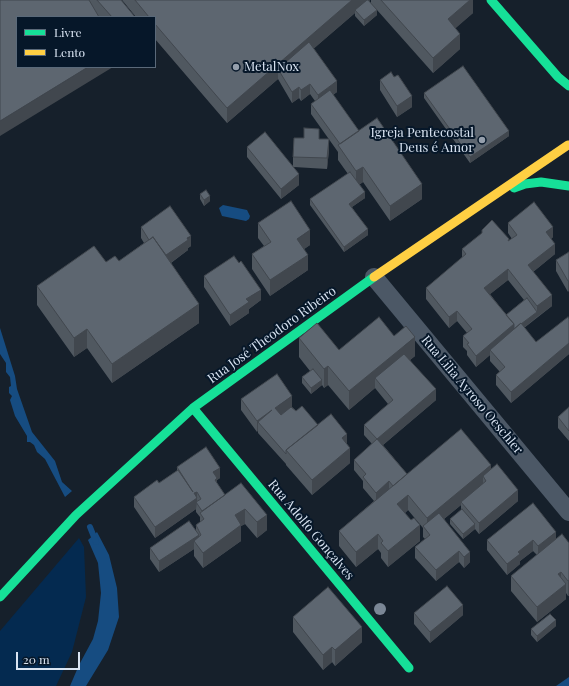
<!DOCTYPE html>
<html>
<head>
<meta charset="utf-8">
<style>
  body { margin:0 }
  #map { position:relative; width:569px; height:686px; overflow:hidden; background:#16202b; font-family:"Playfair Display",serif }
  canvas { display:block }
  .legend { position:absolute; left:16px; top:16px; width:140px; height:52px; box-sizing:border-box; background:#061729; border:1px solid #5a6979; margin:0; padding:5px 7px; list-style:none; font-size:12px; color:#d9e4f2 }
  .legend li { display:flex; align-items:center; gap:8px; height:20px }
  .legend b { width:20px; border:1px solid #5a6979 }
  .scale { position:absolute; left:16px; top:652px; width:64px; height:18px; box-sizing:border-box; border:2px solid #d9e4f2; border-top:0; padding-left:5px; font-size:12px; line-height:14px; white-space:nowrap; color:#d9e4f2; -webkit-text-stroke:3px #061729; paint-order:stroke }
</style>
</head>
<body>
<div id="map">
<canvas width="569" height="686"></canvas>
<ul class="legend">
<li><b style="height:5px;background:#16e098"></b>Livre</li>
<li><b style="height:5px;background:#ffcf43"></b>Lento</li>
</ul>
<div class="scale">20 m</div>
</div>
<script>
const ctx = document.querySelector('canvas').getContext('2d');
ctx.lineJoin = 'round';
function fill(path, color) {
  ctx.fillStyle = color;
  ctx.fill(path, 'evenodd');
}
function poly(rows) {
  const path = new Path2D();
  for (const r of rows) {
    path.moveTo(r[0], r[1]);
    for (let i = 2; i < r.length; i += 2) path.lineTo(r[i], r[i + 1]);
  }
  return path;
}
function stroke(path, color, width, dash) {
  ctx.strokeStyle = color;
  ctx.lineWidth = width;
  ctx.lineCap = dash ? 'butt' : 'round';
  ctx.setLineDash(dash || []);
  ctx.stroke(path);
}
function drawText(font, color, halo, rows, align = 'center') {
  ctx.font = font + ' "Playfair Display",serif';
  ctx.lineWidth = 4;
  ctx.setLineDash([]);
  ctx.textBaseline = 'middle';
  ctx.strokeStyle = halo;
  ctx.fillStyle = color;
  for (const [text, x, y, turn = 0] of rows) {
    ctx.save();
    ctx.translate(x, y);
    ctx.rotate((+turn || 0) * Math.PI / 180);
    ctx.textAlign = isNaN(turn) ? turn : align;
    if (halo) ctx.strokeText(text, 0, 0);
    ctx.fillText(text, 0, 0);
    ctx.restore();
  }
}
const green = poly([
  [79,538,84,547,86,597,72,652,56,686,0,686,0,631]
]);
const water = poly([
  [223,205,247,210,250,216,249,219,246,221,222,216,219,208],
  [0,328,15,376,17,389,32,432,55,461,62,482,72,491,65,497,45,459,37,452,34,445,30,442,27,442,27,436,15,416,10,400,12,396,9,393,9,387,11,386,10,377,6,372,6,363,0,354],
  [97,532,109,555,117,588,119,617,108,650,86,686,70,686,79,665,93,639,98,621,101,593,98,563,88,540],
  [569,677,569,686,556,686]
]);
const stream = poly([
  [90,527,96,542]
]);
const street = poly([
  [374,277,569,512]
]);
const fast = poly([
  [491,0,558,77,569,86],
  [514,188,525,184,541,182,569,186],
  [193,408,409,668],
  [0,597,76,515,193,408,374,277]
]);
const slow = poly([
  [374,277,568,145]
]);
const trees = [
  [380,609]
];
const wall = poly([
  [0,0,121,0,135,17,17,17],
  [122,0,370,0,369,1,371,4,371,0,473,0,473,13,455,28,460,49,433,73,377,10,377,15,364,26,355,16,355,13,313,49,337,92,333,95,359,131,422,199,390,221,363,182,359,185,365,198,352,207,368,235,344,252,310,205,310,199,348,174,338,160,338,152,311,114,311,104,315,101,310,94,301,101,299,98,292,103,278,79,227,123,155,39,155,17,136,17],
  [380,80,412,107,397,117,380,90],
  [424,93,509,136,470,163,424,98],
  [319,139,329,150,327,169,294,167,299,185,281,199,247,157,247,147,293,166,293,157],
  [200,194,210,201,204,206,200,199],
  [258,223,310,245,304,249,308,270,270,296,252,269,252,254,264,246,258,238],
  [508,223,553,237,551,239,555,254,533,272,552,306,524,328,536,342,569,319,569,354,511,403,496,385,496,375,500,372,490,361,490,355,476,367,467,355,467,351,463,347,463,336,467,333,457,321,449,328,426,299,426,288,462,258,462,249,509,241,512,239,508,233],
  [508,280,524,300,506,315,490,294],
  [141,227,191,246,188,248,188,250,171,263,199,323,112,383,87,348,74,357,37,305,37,286,119,261,144,243,141,238],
  [569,252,568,292,556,271,556,260],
  [204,276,261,300,249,309,249,313,230,326,204,287],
  [394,336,415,356,410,360,436,400,383,445,407,474,491,469,518,501,479,534,475,529,463,539,450,524,450,519,461,510,461,505,444,519,470,562,464,568,459,562,436,581,415,558,415,547,425,539,423,537,423,528,408,510,405,513,420,541,388,567,381,558,381,553,378,549,356,567,339,546,339,531,374,501,363,488,363,481,354,470,354,460,372,444,364,435,364,425,388,404,375,388,349,410,328,385,324,388,322,385,311,394,302,383,302,377,310,371,299,357,299,338,339,350],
  [241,399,292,407,296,411,318,425,347,444,350,463,312,495,286,465,286,464,258,433,258,430,257,432,241,410],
  [569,407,569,441,558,428,558,417],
  [177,467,220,478,217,480,217,483,225,495,241,483,267,530,257,538,245,524,241,526,241,541,203,568,194,556,194,549,159,572,150,559,150,548,196,532,196,525,200,522,200,517,196,512,196,509,155,538,134,507,134,497,159,483,177,471],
  [556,539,569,543,568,596,566,593,566,599,537,622,511,591,511,576,537,555,533,551,520,561,520,564,507,575,487,550,487,540],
  [414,613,463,615,430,643,414,624],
  [293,617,362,642,335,666,332,662,323,670,293,632],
  [556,626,537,642,531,635,531,629]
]);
const shadedWall = poly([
  [352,0,370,0,356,11,355,10,355,13,282,76,278,69,278,79,227,123,227,108],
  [470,0,473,0,473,13,448,35,448,19],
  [377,10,377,15,364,26,364,20],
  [460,34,460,49,433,73,433,58],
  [88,67,113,67,0,136,0,121],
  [337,81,337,92,318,105,318,95],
  [310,84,310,94,301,101,301,90],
  [299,87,299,98,292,103,292,92],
  [412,96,412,107,397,117,397,106],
  [509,131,509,136,470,163,470,157],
  [329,139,329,150,327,169,327,158],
  [363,167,363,182,356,187,356,171],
  [299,174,299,185,281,199,281,189],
  [422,184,422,199,390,221,390,206],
  [365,192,365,198,349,209,349,204],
  [210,196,210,201,204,206,204,200],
  [553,227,553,237,546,243,546,232],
  [368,229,368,235,344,252,344,247],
  [310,230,310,245,297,254,297,239],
  [191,236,191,246,188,248,188,250,162,269,162,258],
  [555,244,555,254,528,276,528,265],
  [308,255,308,270,270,296,270,280],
  [508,269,508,280,484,299,484,288],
  [568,281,569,281,569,291,568,292],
  [261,290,261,300,249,309,249,313,230,326,230,315,246,299],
  [552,295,552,306,537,317,537,306],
  [199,304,199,323,112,383,112,364],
  [457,311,457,321,449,328,449,317],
  [537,312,537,317,515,335,515,329],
  [514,324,514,335,490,350,490,355,476,367,476,356],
  [87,329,87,348,74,357,74,338],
  [415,337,415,356,380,384,375,378,375,388,349,410,349,391],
  [569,343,569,354,511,403,511,392],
  [328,366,328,385,324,388,324,369],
  [322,380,322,385,311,394,311,388],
  [436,389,436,400,377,450,377,439],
  [292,396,292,407,275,419,275,408],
  [272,410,258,422,258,430,257,432,257,421],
  [347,434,347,449,342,438],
  [350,448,350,463,312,495,312,480],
  [491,465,491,480,486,481,483,476,483,487,461,502,461,505,428,532,427,531,427,518],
  [220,468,220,478,217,480,217,489,213,472],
  [389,481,389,492,376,503,376,493],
  [518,490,518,501,479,534,479,523],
  [197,492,197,499,197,498,197,503,197,502,196,509,155,538,155,527,194,493],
  [408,495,408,510,397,520,397,504],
  [245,509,245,524,241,526,241,541,203,568,203,553,235,515],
  [267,515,267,530,257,538,257,522],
  [475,524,475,529,463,539,463,534],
  [420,525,420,541,388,567,388,551],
  [556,532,556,542,538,557,538,546],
  [378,534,378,549,356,567,356,552],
  [199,535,199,546,194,541,194,549,159,572,159,561],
  [533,540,533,551,520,561,520,564,507,575,507,564,518,552],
  [459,551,459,562,436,581,436,570],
  [470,552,470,562,464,568,464,557],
  [561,572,561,587,558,574],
  [569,580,569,596,568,596,568,581],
  [566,584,566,599,537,622,537,607],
  [463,605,463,615,430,643,430,632],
  [556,620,556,626,537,642,537,636],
  [362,627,362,642,335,666,335,650],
  [332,647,332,662,323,670,323,655]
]);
const building = poly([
  [0,0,89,0,99,17,17,17,17,67,88,67,0,121,0,0],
  [97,0,121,0,135,17,112,17,97,0],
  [135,0,352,0,227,108,155,24,155,17,149,17,135,0],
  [367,0,368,0,377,10,364,20,355,10,367,0],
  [381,0,470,0,448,19,460,34,433,58,381,0],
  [309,42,337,81,318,95,310,84,301,90,299,87,292,92,278,69,309,42],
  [463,66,509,131,470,157,424,93,463,66],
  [391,72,394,77,398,75,412,96,397,106,380,80,391,72],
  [330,90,359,131,340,144,311,104,330,90],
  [377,118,422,184,390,206,363,167,356,171,338,145,377,118],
  [304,128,319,129,319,139,329,139,327,158,293,157,294,138,304,138,304,128],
  [265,132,299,174,281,189,247,147,265,132],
  [350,172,365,192,349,204,368,229,344,247,310,199,350,172],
  [206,190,210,196,204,200,200,194,206,190],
  [291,201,310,230,297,239,308,255,270,280,252,254,271,242,258,223,291,201],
  [534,202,553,227,546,232,555,244,528,265,552,295,537,306,508,269,484,288,514,324,476,356,467,344,469,343,463,336,472,329,457,311,449,317,426,288,466,254,462,249,482,233,482,230,492,220,509,239,508,241,517,235,508,223,534,202],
  [170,206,191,236,187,238,188,240,166,255,153,237,149,240,141,227,170,206],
  [153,237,199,304,112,364,87,329,74,338,37,286,94,246,106,262,115,256,119,261,153,237],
  [569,252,569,281,568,281,556,260,569,252],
  [234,256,239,263,241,261,261,290,246,299,249,302,230,315,204,276,234,256],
  [527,298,537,312,521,324,521,323,514,329,514,324,506,315,527,298],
  [379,317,394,336,406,326,415,337,349,391,328,366,324,369,299,338,317,323,339,350,379,317],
  [568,317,569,319,569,343,511,392,496,375,505,367,490,350,521,323,536,342,568,317],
  [404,354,436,389,377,439,364,425,393,400,375,378,404,354],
  [313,369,322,380,311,388,302,377,313,369],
  [277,374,292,396,275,408,281,415,291,407,296,411,302,406,318,425,286,450,286,454,258,422,272,410,257,421,241,399,277,374],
  [569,407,569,431,558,417,569,407],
  [331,414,347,434,342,438,350,448,312,480,286,450,331,414],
  [461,429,491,465,427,518,408,495,397,504,411,520,414,518,420,525,388,551,381,543,383,541,378,534,356,552,339,531,461,429],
  [377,439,407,474,393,486,389,481,376,493,363,477,366,474,354,460,377,439],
  [206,447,220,468,213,472,217,478,215,480,225,495,202,511,196,502,201,499,197,492,194,493,197,498,155,527,134,497,157,480,159,483,178,470,193,492,177,467,206,447],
  [497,464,518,490,479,523,461,502,486,481,483,476,497,464],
  [241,483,267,515,257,522,245,509,235,515,241,525,203,553,194,541,201,535,196,525,204,519,200,513,241,483],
  [533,503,556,532,538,546,533,540,518,552,520,554,507,564,487,540,533,503],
  [462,509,475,524,463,534,450,519,462,509],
  [439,513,470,552,464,557,459,551,436,570,415,547,430,535,423,526,439,513],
  [189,521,199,535,159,561,150,548,189,521],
  [562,534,569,543,569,580,568,581,561,572,558,574,566,584,537,607,511,576,562,534],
  [447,586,463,605,430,632,414,613,447,586],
  [328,587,362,627,335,650,332,647,323,655,293,617,328,587],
  [550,614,556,620,537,636,531,629,550,614]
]);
const markers = [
  [236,67,4,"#959fac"],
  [482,140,4,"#959fac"]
];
const poiNames = [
  ["MetalNox",244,67],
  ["Igreja Pentecostal",474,133,"right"],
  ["Deus é Amor",474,148,"right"]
];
const streetNames = [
  ["Rua José Theodoro Ribeiro",272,335,-36],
  ["Rua Lilia Ayroso Oeschler",472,395,50],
  ["Rua Adolfo Gonçalves",311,530,50]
];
fill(green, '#042a50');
fill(water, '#164c81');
stroke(stream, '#164c81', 6);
stroke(street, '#4c5866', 18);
stroke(fast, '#16e098', 9);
stroke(slow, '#ffcf43', 9);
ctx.fillStyle = '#7b8796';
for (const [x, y] of trees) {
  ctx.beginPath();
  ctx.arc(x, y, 6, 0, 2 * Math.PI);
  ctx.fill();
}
fill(wall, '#505860');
fill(shadedWall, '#41474e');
fill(building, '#5d6670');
stroke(building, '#41474e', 1);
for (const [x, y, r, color] of markers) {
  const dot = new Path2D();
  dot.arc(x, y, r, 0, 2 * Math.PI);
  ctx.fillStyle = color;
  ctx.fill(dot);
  stroke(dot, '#061729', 1.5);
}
drawText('13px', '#d9e4f2', '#061729', poiNames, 'left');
drawText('13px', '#d9e4f2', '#061729', streetNames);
</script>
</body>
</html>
